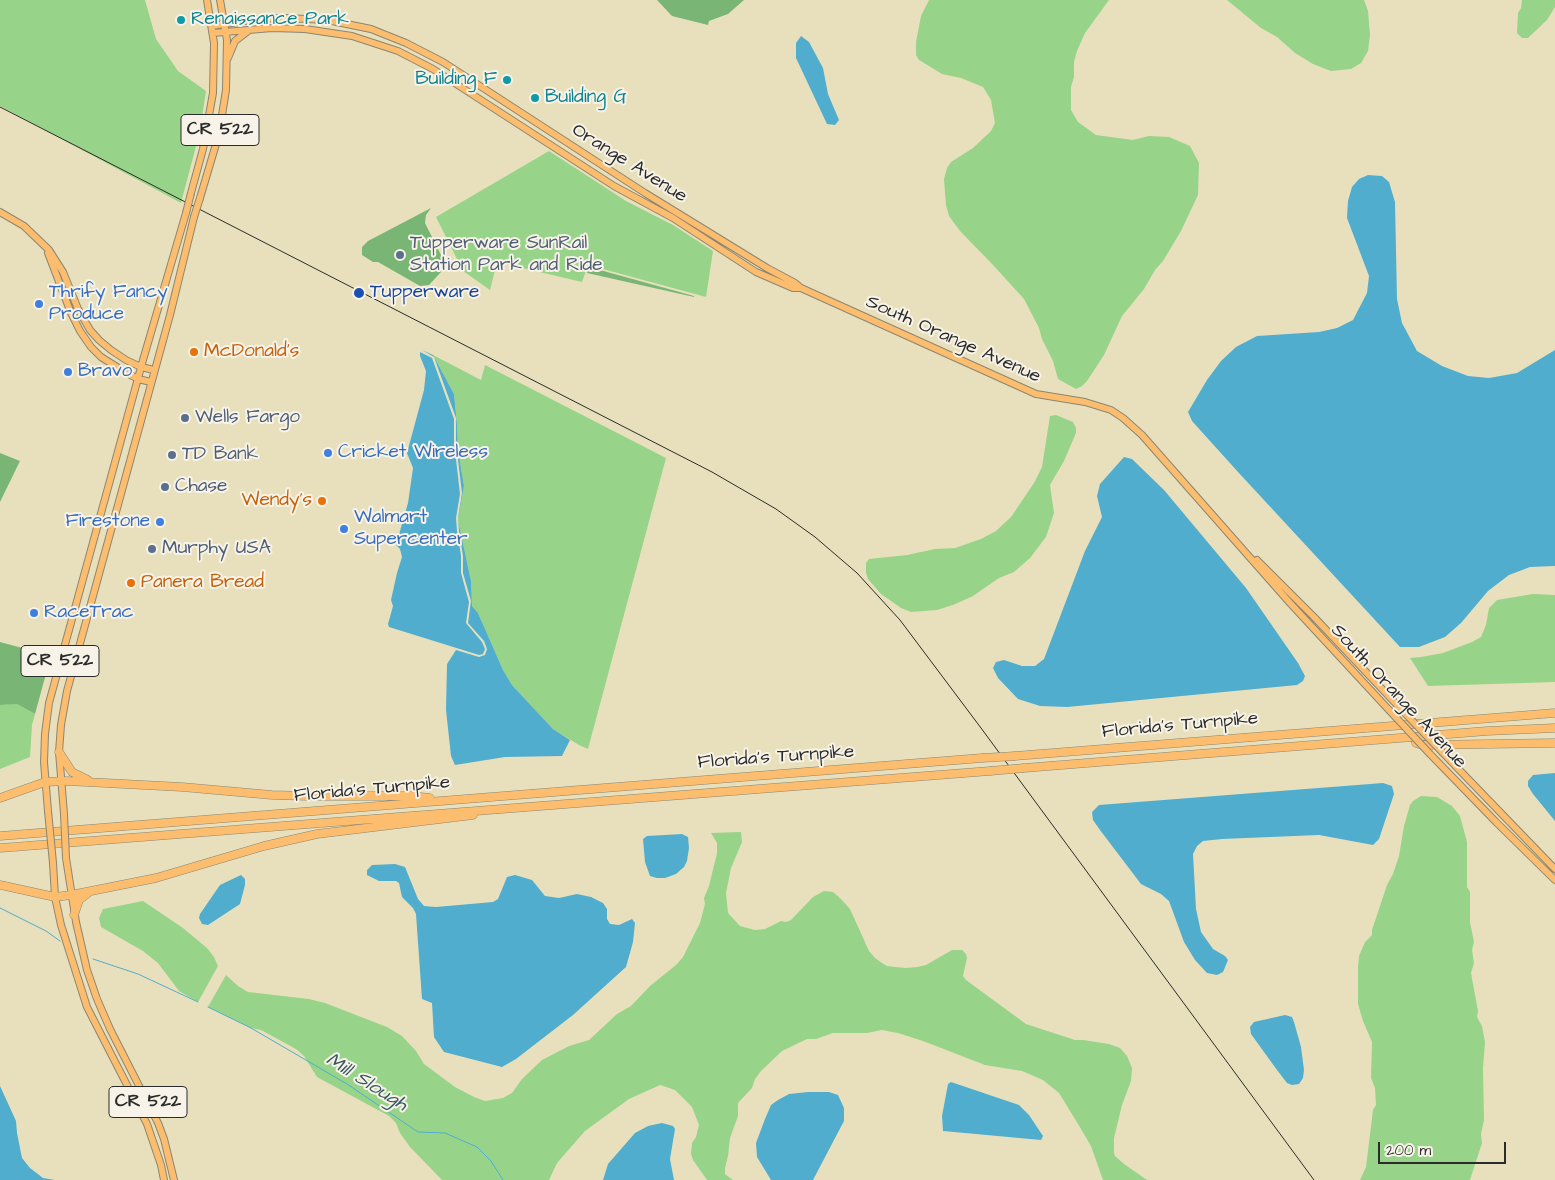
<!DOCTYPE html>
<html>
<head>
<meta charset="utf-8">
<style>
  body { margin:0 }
  #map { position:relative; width:1555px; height:1180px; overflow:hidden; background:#e8e0bc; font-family:"Architects Daughter",sans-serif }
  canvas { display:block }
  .scale { position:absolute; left:1378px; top:1142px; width:128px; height:22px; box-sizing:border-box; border:2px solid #2b2b2b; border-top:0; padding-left:6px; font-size:15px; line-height:18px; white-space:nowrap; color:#2b2b2b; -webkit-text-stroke:4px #f7f3e8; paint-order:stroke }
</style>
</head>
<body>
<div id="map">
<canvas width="1555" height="1180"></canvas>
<div class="scale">200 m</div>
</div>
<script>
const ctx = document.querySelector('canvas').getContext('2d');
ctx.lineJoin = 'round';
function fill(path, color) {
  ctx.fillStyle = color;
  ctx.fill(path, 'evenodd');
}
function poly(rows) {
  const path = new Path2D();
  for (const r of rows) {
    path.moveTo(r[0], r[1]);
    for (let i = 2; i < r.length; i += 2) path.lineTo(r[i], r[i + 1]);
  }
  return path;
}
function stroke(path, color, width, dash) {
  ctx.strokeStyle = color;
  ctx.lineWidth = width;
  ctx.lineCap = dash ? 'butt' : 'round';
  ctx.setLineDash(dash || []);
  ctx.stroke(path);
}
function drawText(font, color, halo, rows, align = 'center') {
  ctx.font = font + ' "Architects Daughter",sans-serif';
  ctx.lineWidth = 4;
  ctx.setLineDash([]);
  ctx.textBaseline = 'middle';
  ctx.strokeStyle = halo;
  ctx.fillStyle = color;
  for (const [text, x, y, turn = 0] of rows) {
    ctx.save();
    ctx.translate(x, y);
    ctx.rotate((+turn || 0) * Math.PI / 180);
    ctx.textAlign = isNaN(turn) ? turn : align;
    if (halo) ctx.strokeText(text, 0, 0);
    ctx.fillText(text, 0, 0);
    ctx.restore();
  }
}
const green = poly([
  [0,0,145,0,156,39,178,71,206,91,200,131,181,203,0,106],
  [929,0,1109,0,1085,33,1077,51,1074,62,1074,77,1071,87,1071,110,1078,122,1096,135,1133,140,1149,136,1169,137,1190,146,1199,163,1198,195,1181,231,1163,261,1155,270,1144,289,1122,316,1104,355,1087,381,1082,386,1076,389,1058,379,1053,361,1042,339,1039,328,1024,299,994,266,960,231,949,216,946,205,944,179,947,168,951,162,973,148,991,131,995,123,991,100,983,87,961,78,942,74,919,60,916,55,916,42,921,16],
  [1227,0,1364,0,1368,11,1370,35,1368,51,1361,63,1351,69,1331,71,1313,64,1295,53,1277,37,1261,28],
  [1522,0,1555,0,1555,7,1547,20,1528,38,1522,38,1517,33,1518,13,1521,8],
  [549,151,626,201,673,225,713,251,706,297,588,265,582,282,497,262,490,290,463,271,436,217],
  [433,355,481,380,485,365,666,458,588,749,579,745,553,729,512,685,503,670,478,613,472,606,471,581,458,520,464,486,458,450,457,424,454,394],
  [1056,415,1073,422,1076,428,1076,433,1064,461,1050,485,1054,513,1046,537,1030,558,1014,572,999,578,973,596,953,605,937,610,911,612,901,608,881,594,868,579,866,573,866,563,869,559,907,555,935,549,955,548,981,539,996,531,1011,517,1034,483,1042,467,1050,416],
  [1533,594,1555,595,1555,682,1428,686,1410,658,1421,657,1443,653,1472,642,1481,637,1486,625,1489,608,1497,600],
  [11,704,17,704,35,714,32,725,30,757,0,769,0,705],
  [1421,796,1437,797,1452,806,1460,816,1467,842,1467,887,1470,892,1470,922,1474,942,1472,950,1474,963,1471,973,1478,1011,1477,1017,1482,1026,1485,1042,1483,1068,1484,1120,1481,1134,1482,1143,1470,1180,1360,1180,1366,1167,1373,1110,1376,1105,1375,1088,1371,1078,1372,1042,1363,1021,1358,1004,1358,968,1359,956,1365,942,1372,935,1372,930,1387,885,1393,874,1399,856,1404,826,1410,805,1413,801],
  [741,832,742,842,731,868,726,893,728,913,740,926,755,930,765,929,781,921,786,922,791,920,813,897,824,891,833,892,841,899,850,909,869,951,875,958,882,963,887,966,905,968,917,967,926,965,952,950,962,950,966,954,967,958,963,976,966,980,1026,1024,1075,1040,1083,1040,1109,1044,1120,1048,1127,1056,1132,1068,1131,1081,1122,1105,1114,1138,1114,1153,1115,1156,1124,1164,1147,1180,1103,1180,1091,1146,1078,1124,1059,1093,1043,1080,1022,1071,985,1065,923,1041,898,1033,882,1030,867,1033,833,1033,816,1039,807,1039,782,1051,761,1071,755,1079,752,1088,738,1103,738,1116,730,1138,728,1156,725,1168,725,1174,733,1180,707,1180,693,1160,691,1154,692,1143,696,1137,699,1125,692,1107,675,1090,660,1085,629,1099,585,1131,557,1163,549,1180,442,1180,410,1147,400,1133,396,1123,389,1116,317,1077,304,1056,296,1049,261,1030,251,1028,208,1007,226,975,238,986,248,992,309,999,325,1003,387,1027,402,1036,416,1051,424,1064,455,1087,474,1097,485,1101,503,1098,512,1093,522,1079,542,1060,569,1046,589,1040,617,1014,631,1006,650,986,676,965,683,957,700,923,705,904,704,898,709,886,717,853,717,843,711,833],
  [143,901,183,928,207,948,214,957,218,966,198,1002,179,991,158,963,143,951,101,927,99,918,103,909]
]);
const forest = poly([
  [657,0,744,0,728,14,709,21,708,25,672,16],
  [431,208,426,215,425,223,442,257,443,264,441,272,429,285,420,286,378,262,373,262,362,255,362,247,368,241],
  [589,267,694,296,694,297,587,273],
  [0,453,20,461,0,502],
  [0,642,52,656,44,681,35,714,17,704,0,705]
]);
const water = poly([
  [801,36,809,42,823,68,828,94,839,120,835,125,827,124,796,58,796,43],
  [1368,175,1382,176,1389,182,1395,202,1397,299,1402,323,1417,351,1442,366,1468,376,1489,378,1517,373,1555,350,1555,566,1530,567,1509,575,1488,591,1461,623,1445,637,1419,647,1400,647,1238,472,1192,421,1188,412,1207,380,1221,361,1236,347,1257,336,1319,332,1337,328,1353,320,1367,293,1369,276,1347,218,1348,201,1352,187,1359,179],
  [422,350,433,355,454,394,457,424,458,450,464,486,458,520,471,581,472,606,478,613,503,670,512,685,553,729,570,740,562,756,505,757,455,765,451,756,446,710,447,664,456,650,479,657,485,655,487,649,484,641,468,623,471,601,463,573,463,556,459,531,458,518,462,493,456,443,456,418,434,357],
  [420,352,432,358,454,419,454,442,460,494,456,518,457,531,461,556,461,573,469,602,466,623,482,642,485,649,483,654,479,655,389,627,388,624,393,606,391,600,397,573,402,557,400,549,396,545,408,503,413,468,407,453,424,390,426,371,420,356],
  [1124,457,1132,459,1164,490,1246,588,1298,663,1305,676,1303,681,1297,685,1067,707,1040,706,1018,699,998,678,993,668,996,662,1004,660,1022,666,1035,666,1044,659,1085,551,1102,517,1097,496,1100,484],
  [1555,773,1555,821,1533,794,1528,786,1528,781,1533,775],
  [1383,783,1392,786,1394,794,1379,839,1373,845,1319,835,1222,839,1203,841,1197,846,1193,854,1196,909,1201,932,1213,949,1225,956,1228,960,1223,972,1217,975,1207,973,1195,960,1184,942,1169,901,1161,894,1141,884,1100,830,1093,820,1092,812,1099,805],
  [682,834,688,837,689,848,687,861,684,867,676,874,665,878,657,878,650,876,645,862,643,839,647,836],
  [395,864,405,867,418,899,424,906,436,907,493,902,498,899,507,877,515,875,532,880,545,896,559,898,577,894,591,897,603,903,607,909,607,919,610,924,619,925,632,919,635,923,633,942,626,967,573,1015,516,1059,502,1067,444,1052,434,1037,432,1003,422,999,416,914,413,908,402,897,399,883,396,881,379,881,367,875,367,870,372,865],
  [241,875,245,879,245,885,240,904,208,925,202,924,199,918,200,914,220,885],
  [1285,1015,1292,1017,1294,1022,1301,1047,1304,1070,1303,1078,1299,1084,1292,1085,1287,1083,1277,1070,1251,1034,1250,1027,1254,1022],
  [951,1082,1019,1105,1029,1115,1043,1136,1041,1140,943,1131,942,1116,948,1084],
  [0,1086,16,1121,17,1133,22,1158,30,1168,43,1178,55,1180,0,1180],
  [808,1092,829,1092,838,1095,844,1108,844,1121,813,1180,771,1180,757,1157,756,1143,765,1119,771,1105,778,1100,789,1094],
  [662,1123,673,1126,675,1129,670,1159,674,1180,603,1180,608,1164,635,1133,648,1126]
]);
const stream = poly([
  [0,908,46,931,60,941],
  [93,959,138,974,198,1002],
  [208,1007,251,1028,347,1084,418,1132,445,1133,477,1147,491,1161,503,1180]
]);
const major = poly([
  [212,26,257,19,286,18,327,20,371,29,406,43,443,62,645,193,767,268,795,283,801,288],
  [213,33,272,28,305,29,352,36,398,51,433,69,614,186,673,218,756,272,793,288,801,288,1036,394,1085,402,1111,410,1123,418,1142,435,1290,603,1389,710],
  [228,58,235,41,248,31],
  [191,193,203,149,213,93,214,43,207,0],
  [200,198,219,134,226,90,227,40,220,0],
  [0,212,24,226,49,250,63,272,78,309,90,330,99,340,111,350,126,360,141,367,154,370],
  [48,253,71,313,80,331,91,347,101,357,125,372,138,379,151,382],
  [1257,560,1314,617,1401,709],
  [1443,753,1555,869],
  [1430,754,1496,822,1555,880],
  [48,811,44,762,45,734,49,703,143,360,186,213],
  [64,814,59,752,61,725,67,691,170,315,194,217],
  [66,858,76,922,87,970,97,999,110,1029,158,1123,164,1139,174,1180],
  [53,863,55,897,61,925,87,1007,147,1124,161,1165,164,1180]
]);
const highway = poly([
  [1416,743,1422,745,1555,743],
  [59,752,72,772,88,780],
  [1015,756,1555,713],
  [1024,768,1487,731,1555,728],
  [0,798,45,782,67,781,182,787,272,795,307,796,411,796,430,798],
  [0,836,982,758],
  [0,848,990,771],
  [0,885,55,897,71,895,156,878,264,846,317,834,473,815],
  [74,915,79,900,87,894]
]);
const rail = poly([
  [0,107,712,472,776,509,815,537,857,573,900,620,981,728,1314,1180]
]);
const majorBridge = poly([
  [186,213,191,193],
  [194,217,200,198],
  [1401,709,1443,753],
  [1389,710,1430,754],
  [48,811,53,863],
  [64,814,66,858]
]);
const highwayBridge = poly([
  [982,758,1015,756],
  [990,771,1024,768]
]);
const markers = [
  [181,20,5,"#0f9aa8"],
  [507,80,5,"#0f9aa8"],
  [535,98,5,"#0f9aa8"],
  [400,255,5,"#5c6f8a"],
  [359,293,6,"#1a4fb4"],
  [39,304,5,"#3f7fe0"],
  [194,352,5,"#e8710a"],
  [68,372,5,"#3f7fe0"],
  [185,418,5,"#5c6f8a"],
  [328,453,5,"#3f7fe0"],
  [172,455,5,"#5c6f8a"],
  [165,487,5,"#5c6f8a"],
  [322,501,5,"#e8710a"],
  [160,522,5,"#3f7fe0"],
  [344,529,5,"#3f7fe0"],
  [152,549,5,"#5c6f8a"],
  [131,583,5,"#e8710a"],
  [34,613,5,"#3f7fe0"]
];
const shields = [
  [220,130,78],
  [60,661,78],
  [148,1102,78]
];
const shieldNames = [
  ["CR 522",220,130],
  ["CR 522",60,661],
  ["CR 522",148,1102]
];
const cultureNames = [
  ["Renaissance Park",191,20],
  ["Building F",497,80,"right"],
  ["Building G",545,98]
];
const streetNames = [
  ["Orange Avenue",629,164,32],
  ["South Orange Avenue",953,340,24],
  ["South Orange Avenue",1398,697,47],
  ["Florida's Turnpike",1180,726,-5],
  ["Florida's Turnpike",776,758,-4],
  ["Florida's Turnpike",372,790,-5]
];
const serviceNames = [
  ["Tupperware SunRail",410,244],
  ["Station Park and Ride",410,266],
  ["Wells Fargo",195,418],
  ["TD Bank",182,455],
  ["Chase",175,487],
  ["Murphy USA",162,549]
];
const shopNames = [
  ["Thrify Fancy",49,293],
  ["Produce",49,315],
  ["Bravo",78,372],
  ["Cricket Wireless",338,453],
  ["Walmart",354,518],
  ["Supercenter",354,540],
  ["Firestone",150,522,"right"],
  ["RaceTrac",44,613]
];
const transitNames = [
  ["Tupperware",370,293]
];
const foodNames = [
  ["McDonald's",204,352],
  ["Wendy's",312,501,"right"],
  ["Panera Bread",141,583]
];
const waterNames = [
  ["Mill Slough",366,1083,32]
];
fill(green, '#97d489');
fill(forest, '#79b675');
fill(water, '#50adce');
stroke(stream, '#50adce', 1);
stroke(major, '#8a8674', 8);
stroke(highway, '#8a8674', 9);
stroke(major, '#fcbd6e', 6);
stroke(highway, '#fcbd6e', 8);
stroke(rail, '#2b2b2b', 1);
stroke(majorBridge, '#8a8674', 8, []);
stroke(highwayBridge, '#8a8674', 9, []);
stroke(majorBridge, '#fcbd6e', 6);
stroke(highwayBridge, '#fcbd6e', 8);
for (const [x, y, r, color] of markers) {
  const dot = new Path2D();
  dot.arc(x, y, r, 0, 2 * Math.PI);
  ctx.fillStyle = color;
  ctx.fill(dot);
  stroke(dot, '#f7f3e8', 2);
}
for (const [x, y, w] of shields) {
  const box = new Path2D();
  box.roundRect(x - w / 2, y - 15.5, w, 31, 4);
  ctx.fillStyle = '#f7f3e8';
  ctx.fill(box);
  stroke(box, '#2b2b2b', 1);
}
drawText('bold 18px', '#2b2b2b', null, shieldNames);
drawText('19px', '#0d838f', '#f7f3e8', cultureNames, 'left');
drawText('19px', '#2b2b2b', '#f7f3e8', streetNames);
drawText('19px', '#4e5e75', '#f7f3e8', serviceNames, 'left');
drawText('19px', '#366cbe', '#f7f3e8', shopNames, 'left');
drawText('19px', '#164399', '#f7f3e8', transitNames, 'left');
drawText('19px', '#c56008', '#f7f3e8', foodNames, 'left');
drawText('italic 20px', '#385864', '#f7f3e8', waterNames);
</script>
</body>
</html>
